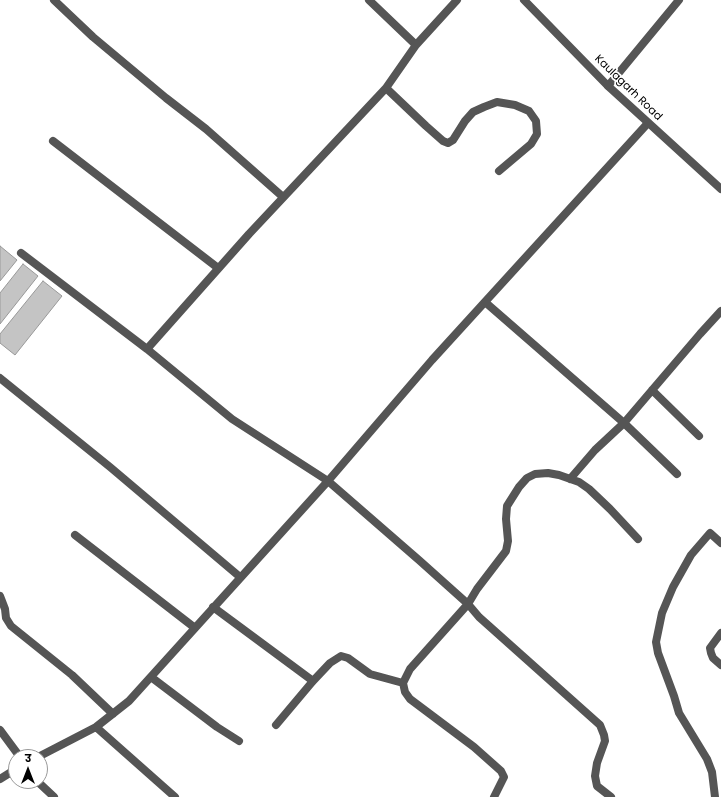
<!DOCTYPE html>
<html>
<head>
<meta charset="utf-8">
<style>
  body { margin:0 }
  #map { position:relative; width:721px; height:797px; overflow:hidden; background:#fff; font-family:Poppins,"Noto Sans Devanagari",sans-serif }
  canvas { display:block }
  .north { position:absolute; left:8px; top:749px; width:40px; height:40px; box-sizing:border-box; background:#fff; border:1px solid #999; border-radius:50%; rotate:0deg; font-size:11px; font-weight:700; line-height:16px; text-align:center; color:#000 }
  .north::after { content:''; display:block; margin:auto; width:14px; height:18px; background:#000; clip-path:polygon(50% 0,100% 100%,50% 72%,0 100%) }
</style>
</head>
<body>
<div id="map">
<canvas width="721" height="797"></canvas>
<div class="north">उ</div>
</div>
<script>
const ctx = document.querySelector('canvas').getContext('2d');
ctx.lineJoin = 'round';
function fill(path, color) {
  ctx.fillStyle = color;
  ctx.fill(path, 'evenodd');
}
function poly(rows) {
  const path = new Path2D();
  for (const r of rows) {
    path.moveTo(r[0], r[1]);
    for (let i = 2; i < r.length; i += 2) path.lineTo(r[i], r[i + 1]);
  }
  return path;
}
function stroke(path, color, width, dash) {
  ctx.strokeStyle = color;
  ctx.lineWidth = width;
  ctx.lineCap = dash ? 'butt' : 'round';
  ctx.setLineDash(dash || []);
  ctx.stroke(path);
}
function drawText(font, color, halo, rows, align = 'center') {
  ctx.font = font + ' Poppins,sans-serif';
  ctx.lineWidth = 3.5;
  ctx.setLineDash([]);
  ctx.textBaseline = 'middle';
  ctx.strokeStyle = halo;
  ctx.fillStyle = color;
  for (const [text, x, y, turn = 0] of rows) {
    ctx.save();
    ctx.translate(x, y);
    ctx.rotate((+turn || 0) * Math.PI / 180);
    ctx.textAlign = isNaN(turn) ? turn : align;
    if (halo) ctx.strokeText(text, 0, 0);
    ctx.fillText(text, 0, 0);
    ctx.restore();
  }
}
const building = poly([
  [0,246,17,260,0,281,0,246],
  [23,264,38,276,0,324,0,293,23,264],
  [43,281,62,296,15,355,0,343,0,334,43,281]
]);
const service = poly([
  [54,0,93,37,166,98,206,129,283,197],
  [369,0,416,45],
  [457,0,416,45,386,88,426,126,443,141,448,143,453,140,465,121,473,112,484,107,497,102,515,105,529,111,536,121,537,134,531,144,499,171],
  [608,86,679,0],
  [53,141,218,268],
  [21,253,147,349],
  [328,481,232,419,147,349,249,234,386,88]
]);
const minor = poly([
  [485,302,624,423,677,474],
  [0,378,110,467,240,577],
  [652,390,699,436],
  [570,479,595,450,624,423,700,334,721,311],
  [328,481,420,561,468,604,479,617,600,725,604,735,605,741,597,763,595,776,597,786,611,797],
  [75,535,195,628],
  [0,596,5,609,6,618,11,626,72,675,113,714],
  [213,607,313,681],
  [721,633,710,648,711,653,713,658,721,665],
  [151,677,217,727,239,741],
  [276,725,313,681,330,663,341,656,348,658,370,674,403,683],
  [96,727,175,797],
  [0,730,20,757],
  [38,757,96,727,129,701,328,481,432,360,648,123],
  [0,779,16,769],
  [37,781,54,797],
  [494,797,504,777,501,771,474,747,410,699,405,692,403,683,410,669,468,604,477,589,506,551,508,541,506,519,507,506,519,487,527,478,535,474,548,473,559,475,579,482,589,489,610,509,638,539],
  [715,797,712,772,707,759,679,713,674,696,658,653,656,642,662,613,673,587,691,555,710,533,721,543]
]);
const tertiary = poly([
  [524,0,608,86,721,189]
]);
const streetNames = [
  ["Kaulagarh Road",628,88,44]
];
fill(building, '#c4c4c4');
stroke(building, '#999', 1);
stroke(service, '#555', 8);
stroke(minor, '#555', 8);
stroke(tertiary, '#555', 8);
drawText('11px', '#000', '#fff', streetNames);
</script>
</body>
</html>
